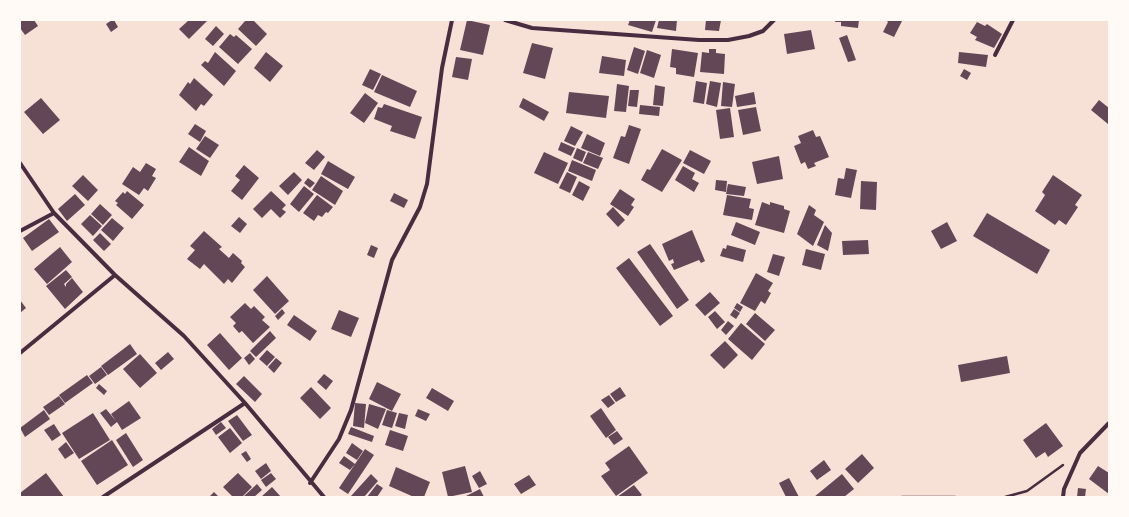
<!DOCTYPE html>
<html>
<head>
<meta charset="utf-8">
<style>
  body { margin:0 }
  #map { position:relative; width:1129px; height:517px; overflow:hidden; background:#f7e1d7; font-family:Figtree,sans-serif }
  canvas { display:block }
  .frame { position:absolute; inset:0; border:21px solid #fffaf5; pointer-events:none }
</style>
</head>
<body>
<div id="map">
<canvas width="1129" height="517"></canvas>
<div class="frame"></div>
</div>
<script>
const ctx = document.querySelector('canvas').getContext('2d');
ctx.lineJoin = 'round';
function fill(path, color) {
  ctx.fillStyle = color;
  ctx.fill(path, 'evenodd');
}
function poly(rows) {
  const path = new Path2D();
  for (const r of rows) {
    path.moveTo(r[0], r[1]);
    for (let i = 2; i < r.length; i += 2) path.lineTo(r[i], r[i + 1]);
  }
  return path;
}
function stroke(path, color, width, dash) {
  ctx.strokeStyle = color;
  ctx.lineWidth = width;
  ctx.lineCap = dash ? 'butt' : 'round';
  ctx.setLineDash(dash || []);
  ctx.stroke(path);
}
const building = poly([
  [20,20,34,20,38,26,25,35,20,28],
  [112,20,114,20,118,27,111,32,106,24],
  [189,20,208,20,189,39,179,29],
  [246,20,253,20,267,34,256,46,238,29],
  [467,20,490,25,483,55,460,50],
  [630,20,656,20,652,32,628,25],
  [659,20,677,20,676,31,657,28],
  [706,20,721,20,719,31,705,30],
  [836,20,859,20,858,28,841,26,841,22,835,22],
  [886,20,902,21,894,37,883,32,888,22],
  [977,22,985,26,987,24,1002,34,994,48,975,40,977,37,970,33],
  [216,26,224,34,213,46,205,39],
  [811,30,815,49,787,54,784,34],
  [230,34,234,37,236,35,252,49,238,64,219,47],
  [847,35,856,60,848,62,839,38],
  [532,43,553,48,545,79,523,73],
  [634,47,645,51,638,74,627,70],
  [672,49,698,53,694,77,676,74,676,68,670,67],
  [709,49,716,49,716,53,725,54,724,74,700,72,702,52,709,53],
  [647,50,661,55,654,78,640,73],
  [215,52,236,71,224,86,201,65,205,61,208,63],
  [266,52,283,66,270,82,254,68],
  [959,52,988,55,986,67,958,63],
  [602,56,626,60,624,76,599,73],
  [456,57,472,59,468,80,452,77],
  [370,69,381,74,373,90,362,85],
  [964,69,971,73,967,80,960,76],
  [382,75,417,91,410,107,374,92],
  [194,78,213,95,204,106,201,104,196,111,179,95,188,82,190,84],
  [696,81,707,83,704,104,693,102],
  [710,81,721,83,717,107,706,104],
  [723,82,735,84,732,107,721,106],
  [617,84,629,86,626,112,614,111],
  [655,85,665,87,663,106,653,105],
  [630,90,639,90,637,107,628,106],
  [569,92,609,96,606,118,566,113],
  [754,92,756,104,737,107,735,96],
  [365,93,378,103,364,123,350,113],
  [41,98,60,120,43,134,24,112],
  [523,98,549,112,544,121,519,107],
  [1099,100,1109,108,1108,124,1091,110],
  [384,104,422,117,415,139,390,131,392,126,374,119,378,107,382,108],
  [640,105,660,107,659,116,639,114],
  [756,107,761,131,743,135,738,110],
  [730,108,734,137,720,139,716,110],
  [195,124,206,131,200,142,188,134],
  [629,125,641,129,629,164,613,158,621,136,625,137],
  [571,126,583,132,575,146,564,141],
  [813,130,816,137,820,136,829,157,814,163,816,166,808,169,805,162,801,164,794,146,801,143,798,136],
  [587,134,605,143,600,156,581,148],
  [205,136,219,145,210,158,196,149],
  [561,142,575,148,571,156,558,150],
  [189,147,209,161,201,176,179,162],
  [577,148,586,152,582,162,573,158],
  [662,149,682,160,662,192,641,180,647,169,650,170],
  [317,150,325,157,314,170,305,163],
  [690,150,711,161,704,174,683,163],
  [544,152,568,163,558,184,534,173],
  [588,152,603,158,598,169,583,163],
  [779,156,783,179,757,184,752,162],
  [572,160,596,170,592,181,568,171],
  [328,161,355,177,348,189,321,174],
  [146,163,156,169,152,176,156,178,148,191,144,188,139,195,122,184,133,167,140,172],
  [244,165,259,178,242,200,231,191,240,180,235,176],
  [683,166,695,173,692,179,699,183,694,192,675,180],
  [846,168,857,170,851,198,835,195,838,178,844,179],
  [294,172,302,180,288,195,279,186],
  [567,172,577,177,570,193,559,188],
  [83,175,98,190,88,201,72,186],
  [1053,175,1082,195,1075,205,1078,207,1066,225,1059,220,1055,225,1035,211,1045,195,1042,192],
  [321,176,343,191,335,205,312,190],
  [308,178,315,183,310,188,304,183],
  [716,180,727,181,726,192,715,190],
  [579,181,590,187,583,201,572,195],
  [861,181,877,182,876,210,860,209],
  [728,184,746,187,744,196,726,194],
  [304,186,314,194,299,212,290,204],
  [620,189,635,199,631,205,634,207,628,216,610,204],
  [127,191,144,205,132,219,116,205,118,203,115,201,123,192,125,194],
  [271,191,286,205,282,209,286,212,280,218,271,209,262,218,253,209],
  [394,193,408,200,404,208,390,201],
  [75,194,85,205,67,221,58,209],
  [317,195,333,207,328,213,326,212,322,217,318,215,314,221,303,213],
  [727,195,751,199,749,208,754,209,752,220,723,215],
  [762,202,770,205,770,202,784,206,784,209,790,211,784,233,755,225],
  [100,204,112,215,103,225,91,214],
  [809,205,816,210,814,215,824,222,813,246,797,234],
  [613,207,625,220,618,227,606,214],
  [987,213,1050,250,1037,274,973,236],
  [90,215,102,226,93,236,81,224],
  [239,217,247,224,240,233,231,226],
  [112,218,124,228,113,241,101,230],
  [49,219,59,232,32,251,23,238],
  [736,222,760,232,755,245,731,235],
  [947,222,957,241,941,249,931,231],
  [825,225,832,233,828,251,817,245],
  [692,230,705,261,701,263,699,260,674,270,671,264,674,263,673,259,669,261,662,244],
  [204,231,222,247,219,249,229,258,233,253,242,261,241,263,245,267,232,283,228,279,224,284,204,264,200,269,187,259,195,250,190,246],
  [100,233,111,244,104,251,93,240],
  [868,240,869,254,843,255,842,241],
  [650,244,689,300,677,309,637,252],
  [371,245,378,248,374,258,367,255],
  [727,245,746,250,743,262,720,256,723,248,726,249],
  [60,247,72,262,47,284,34,269],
  [806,249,825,254,821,270,802,265],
  [773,254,785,257,779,276,767,272],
  [629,258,673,316,660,326,616,268],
  [66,270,72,277,64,284,66,287,66,284,72,278,83,292,65,309,46,286],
  [756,273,773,283,768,291,771,293,765,304,761,301,755,311,740,303],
  [267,276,289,301,275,314,253,290],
  [710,292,720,303,705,316,695,305],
  [20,300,26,308,20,313],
  [245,303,251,309,254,306,265,317,262,320,270,327,253,343,242,331,239,333,233,326,236,323,230,317],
  [737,303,743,307,740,312,734,308],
  [282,309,285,313,278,320,275,316],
  [734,309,740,313,736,319,730,315],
  [339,310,359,318,351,337,331,329],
  [715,311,725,322,717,329,708,317],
  [755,313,775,330,765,341,746,324],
  [294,315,317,331,310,341,287,325],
  [728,321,734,326,726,335,721,330],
  [741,323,765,344,752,360,728,339],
  [270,331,276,338,256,357,250,351],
  [220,333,242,358,229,370,207,345],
  [725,341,738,355,724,369,710,355],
  [130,344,137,354,108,375,101,366],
  [267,350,275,357,267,366,259,359],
  [168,352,174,359,161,370,155,363],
  [250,353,255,359,249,365,244,358],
  [140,354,157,373,140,388,123,369],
  [1007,356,1010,373,961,382,958,365],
  [276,358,282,363,274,373,268,367],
  [101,367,107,375,95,384,89,376],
  [324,374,333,381,326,390,317,382],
  [87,375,93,383,65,403,59,395],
  [244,376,262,394,255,402,236,384],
  [377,382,401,394,392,411,369,399],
  [99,384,107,391,104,395,96,388],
  [311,387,331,408,320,419,300,398],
  [620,387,626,396,616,402,610,394],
  [432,388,454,401,448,411,426,398],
  [609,395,615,403,608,408,601,400],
  [59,396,65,404,49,415,43,407],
  [129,401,141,418,122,430,117,422,111,427,100,413,106,409,116,421,111,414],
  [355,403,366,404,364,428,353,426],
  [369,404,386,409,378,429,365,423],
  [601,408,616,430,606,438,590,416],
  [418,409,430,414,426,421,415,416],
  [44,410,50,419,25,437,20,428],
  [387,410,397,413,392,428,382,425],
  [93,413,110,440,79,459,62,433],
  [399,413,408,415,405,429,395,426],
  [237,415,252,435,243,441,228,421],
  [221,422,226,428,216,435,212,429],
  [1046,423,1063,446,1048,457,1045,452,1036,458,1023,440],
  [54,424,61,435,52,441,44,430],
  [351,427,374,436,372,442,348,434],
  [230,428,242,443,230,453,218,437],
  [390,430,408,436,403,451,385,445],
  [617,431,623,439,614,445,608,437],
  [126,433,143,460,133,467,116,440],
  [112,440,128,465,97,485,81,461],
  [66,442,74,453,65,459,58,449],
  [352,443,363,451,357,460,346,453],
  [629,446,648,473,616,496,601,476,610,470,605,463],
  [365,449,374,455,348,494,339,488],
  [246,451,251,459,247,462,241,454],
  [862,454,874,468,858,483,845,469],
  [344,456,355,464,350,470,339,463],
  [824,460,831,470,817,480,810,471],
  [266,463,271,471,261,479,255,471],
  [465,466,472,492,448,497,442,472],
  [1098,466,1109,473,1109,494,1089,479],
  [396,467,430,482,424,497,414,497,389,486],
  [480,471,487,484,479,488,472,476],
  [46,473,64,497,20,497,20,493],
  [238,473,252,487,242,497,233,497,223,487],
  [271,473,276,479,266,487,261,480],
  [371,474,378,481,364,497,352,497,351,496],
  [842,474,854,489,844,497,814,497],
  [529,475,536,485,521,494,514,484],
  [789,478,799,497,786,497,779,483],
  [257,484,262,490,254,497,243,497],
  [377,484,383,488,377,497,367,497],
  [634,485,642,495,639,497,617,497],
  [272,487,281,497,261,497],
  [1078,488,1086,489,1085,497,1077,497],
  [480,489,484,497,464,497],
  [214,492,219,497,209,497]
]);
const path = poly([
  [902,497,955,497],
  [1005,497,1027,491,1063,465]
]);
const minor = poly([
  [505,20,532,28,699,40,728,40,749,36,763,31,774,20],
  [995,55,1013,20],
  [20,163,54,213,115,275,184,336,245,403,324,497],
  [20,231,54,213],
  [20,353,115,275],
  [310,483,339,439,351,410,392,260,420,207,427,184,442,68,452,20],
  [103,497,245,403],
  [1063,497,1064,489,1080,453,1109,423]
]);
fill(building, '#644757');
stroke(path, '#4a2c40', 2.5);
stroke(minor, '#4a2c40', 4);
</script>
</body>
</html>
